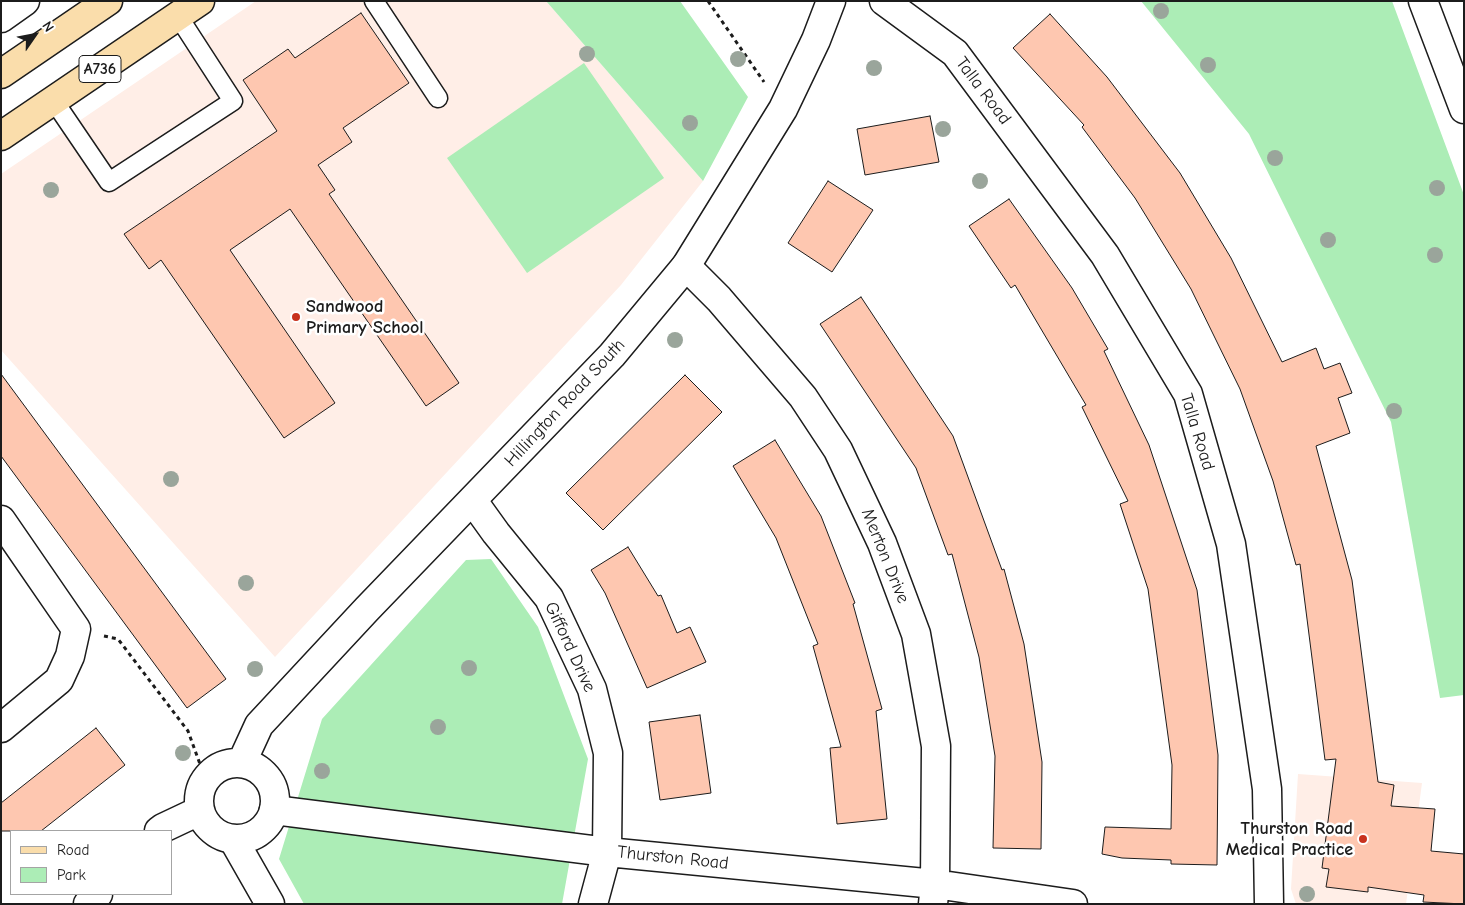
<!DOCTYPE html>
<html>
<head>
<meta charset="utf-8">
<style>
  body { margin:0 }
  #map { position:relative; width:1465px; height:905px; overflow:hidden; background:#fff; font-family:"Comic Neue",sans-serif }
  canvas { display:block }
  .frame { position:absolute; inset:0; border:2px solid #1c1c1c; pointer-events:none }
  .legend { position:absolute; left:10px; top:830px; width:162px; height:65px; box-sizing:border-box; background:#fff; border:1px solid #a4a4a4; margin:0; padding:6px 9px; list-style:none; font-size:15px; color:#1c1c1c }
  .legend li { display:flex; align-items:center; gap:10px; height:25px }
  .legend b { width:25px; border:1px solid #a4a4a4 }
  .north { position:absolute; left:10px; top:10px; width:50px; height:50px; -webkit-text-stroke:4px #fff; paint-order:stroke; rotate:57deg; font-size:14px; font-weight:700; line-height:20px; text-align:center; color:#1c1c1c }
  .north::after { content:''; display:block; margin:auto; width:18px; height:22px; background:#1c1c1c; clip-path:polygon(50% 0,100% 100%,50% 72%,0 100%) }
</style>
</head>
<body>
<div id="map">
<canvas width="1465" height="905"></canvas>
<div class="frame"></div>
<ul class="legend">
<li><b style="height:6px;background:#faddab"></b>Road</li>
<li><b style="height:14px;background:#acedb6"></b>Park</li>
</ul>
<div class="north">N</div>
</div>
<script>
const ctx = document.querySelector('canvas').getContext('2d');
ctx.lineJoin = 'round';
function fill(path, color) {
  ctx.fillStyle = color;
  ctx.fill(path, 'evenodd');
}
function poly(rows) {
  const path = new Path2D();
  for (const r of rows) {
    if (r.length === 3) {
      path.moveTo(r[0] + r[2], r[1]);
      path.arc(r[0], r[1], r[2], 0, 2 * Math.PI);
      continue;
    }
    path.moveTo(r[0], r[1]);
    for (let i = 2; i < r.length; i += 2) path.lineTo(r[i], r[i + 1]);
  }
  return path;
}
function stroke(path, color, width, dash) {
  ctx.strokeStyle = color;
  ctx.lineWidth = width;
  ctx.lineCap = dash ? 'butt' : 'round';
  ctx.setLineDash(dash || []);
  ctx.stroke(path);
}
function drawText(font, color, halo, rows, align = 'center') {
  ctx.font = font + ' "Comic Neue",sans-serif';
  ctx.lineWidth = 5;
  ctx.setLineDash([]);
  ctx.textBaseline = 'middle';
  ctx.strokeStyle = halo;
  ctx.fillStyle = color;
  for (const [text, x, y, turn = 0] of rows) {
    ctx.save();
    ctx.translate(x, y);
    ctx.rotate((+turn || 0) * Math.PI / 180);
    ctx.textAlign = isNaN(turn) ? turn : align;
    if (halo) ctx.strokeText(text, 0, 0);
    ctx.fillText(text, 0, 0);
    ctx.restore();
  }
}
const built = poly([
  [256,1,546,1,703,181,621,285,275,657,1,350,1,174],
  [1298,774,1422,783,1406,904,1296,904,1291,889]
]);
const green = poly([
  [546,1,680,1,748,97,703,181],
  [1141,1,1392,1,1464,195,1464,695,1440,698,1391,422,1249,134],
  [584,63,664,178,527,273,447,158],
  [491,559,538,627,588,759,562,904,304,904,279,859,322,719,466,560]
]);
const building = poly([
  [361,13,409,83,343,128,352,142,318,165,335,190,329,194,459,383,426,406,290,209,230,250,335,403,284,438,161,260,149,269,124,234,277,131,243,80,288,49,295,58,361,13],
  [1050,14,1107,77,1180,173,1231,258,1282,362,1316,348,1324,369,1340,363,1352,393,1338,398,1350,433,1316,446,1352,580,1378,782,1394,785,1391,806,1435,809,1431,851,1464,854,1464,904,1423,902,1424,895,1368,887,1368,892,1326,887,1329,869,1322,868,1336,759,1325,760,1300,564,1296,565,1273,481,1240,389,1191,289,1135,198,1082,127,1084,125,1013,48,1050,14],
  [930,116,939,162,865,175,857,129,930,116],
  [828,181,873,210,832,272,788,243,828,181],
  [1009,199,1072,288,1108,349,1104,351,1149,445,1197,590,1218,755,1217,865,1171,864,1171,860,1122,858,1102,854,1105,827,1171,829,1172,765,1148,589,1120,504,1128,501,1082,407,1086,405,1015,285,1011,288,969,226,1009,199],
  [861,297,953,436,1002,570,1004,569,1024,644,1042,762,1041,849,993,848,995,756,979,657,952,554,948,555,916,468,820,324,861,297],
  [1,374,226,679,187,708,1,456,1,374],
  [685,375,722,412,603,530,566,493,685,375],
  [775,440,821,516,855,603,853,604,882,709,876,711,887,819,837,824,830,748,841,747,813,646,818,644,776,538,733,466,775,440],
  [628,547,658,596,661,595,677,633,690,627,706,662,647,688,605,593,591,570,628,547],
  [700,715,711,793,660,800,649,722,700,715],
  [96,728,125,765,41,831,1,831,1,803,96,728]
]);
const path = poly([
  [708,1,764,82],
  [104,636,118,639,188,731,205,778]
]);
const lane = poly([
  [374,1,438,98],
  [54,101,109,182,233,101,178,16]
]);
const street = poly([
  [884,1,955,53,1105,255,1188,394,1231,544,1267,789,1269,904],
  [1423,1,1464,109],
  [1,18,25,1],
  [686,266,719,299,803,397,838,450,882,543,916,634,936,746,935,884,933,904],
  [473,501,496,533,549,598,592,689,608,753,607,852,593,904],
  [1,520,76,629,70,656,59,680,1,728],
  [274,810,607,852,935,884,1073,904],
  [233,839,270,904]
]);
const secondary = poly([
  [242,762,259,725,367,609,612,355,686,266,783,109,816,40,831,1],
  [237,801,38],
  [159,831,163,828,199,811],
  [88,904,98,894]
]);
const primary = poly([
  [1,74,108,1],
  [1,136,200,1]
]);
const trees = [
  [1161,11],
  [587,54],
  [738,59],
  [1208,65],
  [874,68],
  [690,123],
  [943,129],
  [1275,158],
  [980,181],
  [1437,188],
  [51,190],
  [1328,240],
  [1435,255],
  [675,340],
  [1394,411],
  [171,479],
  [246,583],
  [469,668],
  [255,669],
  [438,727],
  [183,753],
  [322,771],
  [1307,894]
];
const markers = [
  [296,317,5,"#c8321e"],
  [1363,839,5,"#c8321e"]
];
const shields = [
  [100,69,42]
];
const shieldNames = [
  ["A736",100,69]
];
const streetNames = [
  ["Talla Road",983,91,53],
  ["Hillington Road South",565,403,-47],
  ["Talla Road",1197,432,73],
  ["Merton Drive",885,556,68],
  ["Gifford Drive",570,647,65],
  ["Thurston Road",673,858,6]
];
const poiNames = [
  ["Sandwood",306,307],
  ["Primary School",306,328],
  ["Thurston Road",1353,829,"right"],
  ["Medical Practice",1353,850,"right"]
];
fill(built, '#ffeee7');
fill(green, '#acedb6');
fill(building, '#fec7b0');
stroke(building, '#1c1c1c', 1);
stroke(lane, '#1c1c1c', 21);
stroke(street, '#1c1c1c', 31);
stroke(secondary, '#1c1c1c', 31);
stroke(primary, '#1c1c1c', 31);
stroke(path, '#1c1c1c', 3, [4, 4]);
stroke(lane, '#fff', 18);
stroke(street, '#fff', 28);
stroke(secondary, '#fff', 28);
stroke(primary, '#faddab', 28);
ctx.fillStyle = '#9aa59b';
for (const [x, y] of trees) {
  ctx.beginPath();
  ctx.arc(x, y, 8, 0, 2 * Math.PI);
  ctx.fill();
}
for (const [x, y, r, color] of markers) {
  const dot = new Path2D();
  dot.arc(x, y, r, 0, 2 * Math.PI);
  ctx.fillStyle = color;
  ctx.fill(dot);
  stroke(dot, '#fff', 2);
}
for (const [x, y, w] of shields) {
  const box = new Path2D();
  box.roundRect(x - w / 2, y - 13.5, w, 27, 4);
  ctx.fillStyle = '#fff';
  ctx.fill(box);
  stroke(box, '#1c1c1c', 1);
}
drawText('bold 16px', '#1c1c1c', null, shieldNames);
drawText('18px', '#1c1c1c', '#fff', streetNames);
drawText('bold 18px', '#1c1c1c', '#fff', poiNames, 'left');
</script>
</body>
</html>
